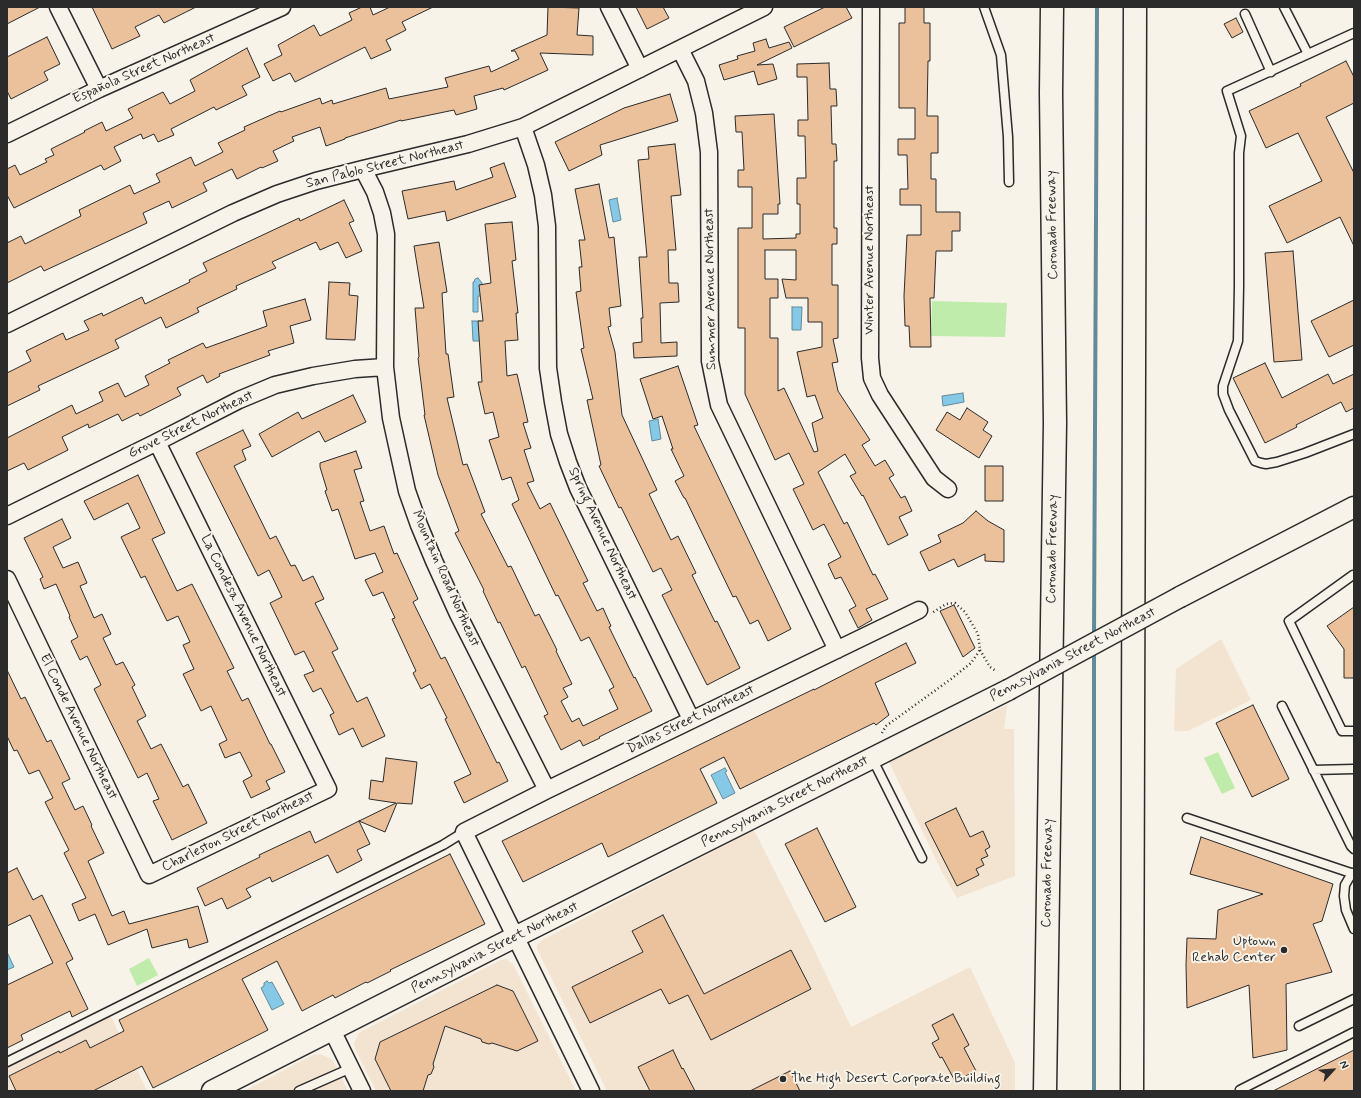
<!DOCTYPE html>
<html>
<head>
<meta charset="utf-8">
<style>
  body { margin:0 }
  #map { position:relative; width:1361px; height:1098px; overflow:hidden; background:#f7f3e8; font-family:Mynerve,sans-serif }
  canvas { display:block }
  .frame { position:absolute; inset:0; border:8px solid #2b2b2b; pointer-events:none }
  .north { position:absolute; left:1313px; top:1050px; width:40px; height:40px; -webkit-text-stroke:3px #f7f3e8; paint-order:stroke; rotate:64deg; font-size:11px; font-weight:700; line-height:16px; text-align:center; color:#2b2b2b }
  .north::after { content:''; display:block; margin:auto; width:14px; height:18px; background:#2b2b2b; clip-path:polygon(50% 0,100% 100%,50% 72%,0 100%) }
</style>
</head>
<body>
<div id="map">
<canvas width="1361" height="1098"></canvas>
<div class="frame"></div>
<div class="north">N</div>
</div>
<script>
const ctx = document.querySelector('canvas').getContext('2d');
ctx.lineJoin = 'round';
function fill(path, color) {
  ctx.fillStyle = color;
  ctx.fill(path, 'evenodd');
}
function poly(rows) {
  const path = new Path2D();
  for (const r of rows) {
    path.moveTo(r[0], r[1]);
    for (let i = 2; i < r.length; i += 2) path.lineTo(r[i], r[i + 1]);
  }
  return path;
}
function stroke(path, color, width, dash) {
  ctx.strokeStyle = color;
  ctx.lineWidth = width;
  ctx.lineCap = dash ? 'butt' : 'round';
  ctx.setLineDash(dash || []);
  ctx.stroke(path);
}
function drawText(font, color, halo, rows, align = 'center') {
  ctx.font = font + ' Mynerve,sans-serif';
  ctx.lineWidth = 4;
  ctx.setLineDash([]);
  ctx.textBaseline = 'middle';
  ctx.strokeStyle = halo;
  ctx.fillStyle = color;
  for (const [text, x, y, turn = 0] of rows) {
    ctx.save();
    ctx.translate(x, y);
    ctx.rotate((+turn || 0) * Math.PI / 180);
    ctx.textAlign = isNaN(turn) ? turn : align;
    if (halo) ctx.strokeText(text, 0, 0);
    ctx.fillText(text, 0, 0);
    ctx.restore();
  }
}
const built = poly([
  [1221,639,1251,700,1188,731,1174,731,1176,669],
  [1007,705,1004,729,1014,729,1015,876,957,898,942,872,889,762],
  [754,830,810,941,851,1027,970,967,1015,1063,1015,1091,607,1091,537,949,537,945,542,940],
  [506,959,513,964,576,1091,376,1091,356,1051,354,1044,358,1034,362,1031,501,960],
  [110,1015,147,1091,7,1091,7,1065],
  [320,1054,332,1059,348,1091,244,1091,313,1055]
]);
const green = poly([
  [932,301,1007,303,1005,337,931,336],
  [1218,752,1235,788,1222,794,1204,758],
  [149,958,158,975,137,986,129,969]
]);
const water = poly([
  [617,198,621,220,613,222,609,200,617,198],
  [478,278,482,283,482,296,478,296,478,312,473,312,473,282,474,282,475,279,478,278],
  [792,307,802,307,801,330,792,330,792,307],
  [472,321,481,321,481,341,473,341,472,321],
  [963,393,964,402,943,406,942,396,963,393],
  [658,419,661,439,652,441,649,421,658,419],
  [725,768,727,771,725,772,735,793,723,799,711,775,725,768],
  [7,952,14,967,7,970,7,952],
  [267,981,269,983,272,982,284,1004,272,1010,261,988,264,986,264,983,267,981]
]);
const stream = poly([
  [1094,637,1097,7],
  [1094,1091,1094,649]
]);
const building = poly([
  [7,7,40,7,7,24,7,7],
  [92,7,196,7,164,23,159,15,135,27,140,36,112,49,92,7],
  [362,7,370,7,373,15,390,7,433,7,402,22,406,30,386,40,391,50,371,59,365,47,295,82,290,73,273,81,264,64,282,55,278,45,314,25,320,36,352,20,349,13,362,7],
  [548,7,579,8,577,35,593,36,593,55,540,53,548,70,504,90,503,88,474,96,477,109,456,115,454,110,401,121,401,120,345,138,345,139,326,146,320,127,292,137,294,141,273,151,278,161,262,168,261,167,237,179,232,169,203,183,207,191,172,208,169,201,143,213,147,223,44,271,41,266,7,283,7,243,21,236,25,244,81,216,79,210,130,185,134,194,160,182,156,174,191,157,195,166,223,152,218,143,245,130,244,127,280,111,281,112,320,98,322,104,332,100,333,104,386,88,389,99,448,87,445,78,489,66,491,72,519,59,515,51,511,51,547,35,548,7],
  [636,7,663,7,669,18,647,29,636,7],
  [825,7,846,7,852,18,794,47,784,27,825,7],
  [905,7,924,7,924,23,930,23,930,61,928,61,927,116,938,116,938,153,931,153,931,179,936,179,936,212,960,212,960,231,952,231,952,251,936,251,934,298,930,298,931,347,910,347,909,326,905,326,904,296,907,235,921,235,921,205,900,205,900,189,908,189,907,155,898,155,898,139,915,139,915,108,899,108,899,23,905,23,905,7],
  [1236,18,1243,32,1232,38,1224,24,1236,18],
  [47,37,60,64,44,72,48,80,11,99,7,91,7,57,47,37],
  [766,39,769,48,789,42,792,48,757,65,773,64,777,79,758,85,754,71,724,80,719,65,738,59,737,56,755,51,753,43,766,39],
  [247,48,260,77,242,86,247,95,216,110,214,107,171,129,174,135,158,142,154,134,143,139,141,134,114,147,121,161,104,170,101,165,14,208,7,195,7,169,15,165,20,175,47,162,45,159,54,155,51,149,85,132,84,131,102,122,106,131,133,118,128,109,163,92,170,104,195,91,190,80,247,48],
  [1346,61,1354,77,1354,103,1326,117,1354,173,1354,246,1340,217,1287,243,1269,206,1322,181,1298,133,1266,148,1249,111,1301,86,1300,84,1346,61],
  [829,63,830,89,836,89,837,106,831,106,832,144,836,144,837,161,834,161,834,228,837,228,837,244,832,244,832,285,838,285,838,338,833,339,838,362,832,363,838,391,870,440,862,445,875,466,885,460,894,475,889,478,901,498,905,496,912,511,899,517,908,535,888,545,863,495,862,496,850,476,856,473,845,454,818,472,844,524,847,522,873,575,875,574,888,599,866,609,872,620,858,628,849,610,856,606,841,577,835,579,828,564,841,557,824,524,813,530,793,489,804,484,789,453,775,460,745,394,745,328,738,328,738,228,752,228,752,187,738,187,738,170,744,170,742,132,736,132,735,116,774,114,780,204,778,204,778,214,763,214,763,239,796,238,796,234,800,234,800,204,797,204,797,178,806,178,805,136,798,136,798,120,808,120,807,77,797,77,797,64,829,63],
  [765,250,796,250,796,280,782,279,786,298,808,298,808,322,822,322,822,347,797,352,807,397,815,395,823,418,812,423,818,451,814,452,784,388,778,391,778,338,770,338,770,298,778,298,778,279,765,279,765,250],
  [670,94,678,121,600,145,602,155,569,171,555,142,624,108,670,94],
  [675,144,681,195,671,196,676,250,668,250,669,283,678,283,679,302,660,303,661,343,677,342,677,356,634,358,633,343,642,342,641,318,643,318,639,257,647,257,638,160,649,159,648,147,675,144],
  [504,163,516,197,447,221,445,211,408,219,402,191,454,181,456,190,493,177,490,168,504,163],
  [599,184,609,238,614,237,621,306,609,308,611,326,608,327,615,352,622,415,657,490,649,494,671,540,678,536,696,573,692,575,715,622,717,621,740,668,707,685,662,595,672,590,661,568,653,572,621,507,619,508,599,466,601,465,587,400,593,399,581,349,584,348,576,292,581,291,579,267,582,267,579,240,585,240,575,189,599,184],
  [344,200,354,221,349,223,362,251,346,258,338,242,320,250,316,242,272,262,276,268,236,286,237,289,197,308,199,312,166,328,161,317,115,340,119,348,38,386,40,390,7,406,7,373,31,361,26,351,63,333,66,340,89,330,84,321,102,313,103,316,142,297,145,304,190,282,189,280,207,271,203,263,299,218,300,221,344,200],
  [512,222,516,260,512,261,518,313,516,313,518,340,505,341,507,376,517,374,528,422,523,423,531,448,524,450,534,481,527,483,540,509,550,503,588,581,583,583,597,611,603,608,611,626,609,627,634,678,635,677,652,711,599,737,600,738,583,746,580,740,561,750,544,716,548,714,525,666,522,668,500,622,498,623,483,591,484,590,455,533,459,531,438,475,424,415,425,415,418,358,419,357,415,308,424,308,414,246,439,242,447,292,442,293,446,354,448,354,454,397,447,398,463,465,467,464,485,512,481,514,508,567,511,566,535,616,539,614,557,650,556,651,572,684,563,688,568,697,561,701,572,722,579,718,583,726,618,709,609,690,614,687,589,637,581,641,558,595,556,596,512,504,519,500,511,477,502,480,489,440,499,437,493,412,485,414,478,382,482,382,478,321,483,321,479,285,491,283,485,224,512,222],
  [1293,251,1302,360,1274,362,1265,253,1293,251],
  [329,282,350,283,349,295,358,296,355,340,326,339,329,282],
  [305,299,311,320,290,326,294,343,268,351,270,355,219,374,220,376,207,383,203,375,177,388,181,395,140,416,138,413,122,421,118,414,89,428,88,424,62,437,68,450,28,470,24,463,7,471,7,438,72,405,76,414,103,401,99,392,118,383,125,397,149,385,145,376,170,363,168,360,203,343,206,348,267,326,263,311,305,299],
  [1354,300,1354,345,1329,357,1311,321,1354,300],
  [1265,363,1282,398,1328,374,1333,384,1354,374,1354,408,1346,412,1341,402,1296,425,1297,427,1265,443,1233,378,1265,363],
  [678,366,698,425,694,426,791,629,768,641,758,620,750,624,736,596,733,597,685,498,684,498,675,481,684,476,671,449,673,449,662,416,653,419,640,379,678,366],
  [353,395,366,422,325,442,319,431,272,457,259,434,298,412,302,419,353,395],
  [967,408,988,422,983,430,992,436,979,458,936,430,947,412,960,420,967,408],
  [243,430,251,446,242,450,246,460,234,466,270,539,276,536,291,566,295,565,303,581,313,576,324,599,315,603,338,649,332,652,357,702,367,697,385,736,362,747,353,728,339,735,330,715,334,713,321,688,313,692,304,675,314,671,304,651,295,655,270,603,282,597,269,570,258,576,196,453,243,430],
  [356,451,362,468,354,470,364,501,360,502,370,531,384,526,394,554,397,553,418,599,413,602,441,659,445,657,497,763,499,762,508,781,464,803,454,782,471,774,445,719,447,718,430,684,421,689,413,673,416,671,392,619,395,618,383,592,373,596,365,580,383,572,375,553,355,559,338,509,332,511,325,491,327,490,320,467,320,463,356,451],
  [985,466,1003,466,1003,501,985,501,985,466],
  [138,475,165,533,152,539,177,591,192,584,234,668,227,671,242,701,248,698,270,744,271,744,285,772,266,781,270,789,251,798,243,781,252,776,240,752,225,758,219,744,227,740,211,706,201,711,183,674,194,669,183,645,190,642,178,616,167,621,145,576,141,578,121,537,140,528,128,503,94,520,84,501,138,475],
  [976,511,988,521,1004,530,1004,562,985,561,985,554,958,567,954,559,929,571,920,552,941,542,938,535,963,523,976,511],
  [62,519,71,538,53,547,63,568,78,562,87,583,80,586,94,618,102,614,111,634,103,638,116,665,123,662,135,685,132,687,146,716,137,721,151,749,161,744,183,787,188,784,207,823,172,840,153,801,159,799,147,773,138,778,94,689,101,685,87,656,80,660,71,641,78,637,69,617,70,616,56,584,44,589,40,579,43,577,24,538,62,519],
  [954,605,975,648,963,657,940,611,954,605],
  [1354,607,1354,678,1344,678,1344,649,1327,626,1354,607],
  [906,643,916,663,875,683,889,715,876,725,874,723,740,789,724,757,700,769,717,803,608,857,602,843,523,882,502,841,814,689,814,690,906,643],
  [7,670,21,699,25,697,47,742,51,740,70,779,62,783,75,810,83,806,92,825,91,826,104,853,88,861,112,916,124,911,129,924,198,906,208,942,189,948,187,939,152,948,147,929,108,945,95,914,79,921,72,904,86,898,64,853,69,850,45,802,53,798,39,770,29,774,17,750,14,751,7,736,7,670],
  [1253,705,1289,779,1252,797,1216,723,1253,705],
  [386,758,417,762,412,804,397,803,385,832,359,821,396,803,369,799,371,780,383,782,386,758],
  [956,808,970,837,983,831,990,847,985,850,988,856,981,859,984,865,976,869,979,875,957,886,925,823,956,808],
  [359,821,370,844,357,850,362,860,337,873,328,855,272,882,270,877,246,889,251,897,227,909,222,898,205,906,197,888,260,857,259,855,310,831,315,843,359,821],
  [817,828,856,907,825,922,785,844,817,828],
  [1201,837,1333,884,1322,921,1313,924,1332,972,1286,984,1287,1050,1253,1058,1249,985,1187,1008,1186,965,1187,938,1216,939,1218,910,1263,894,1190,874,1201,837],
  [450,854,485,924,390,970,391,971,367,983,366,982,335,998,333,995,302,1011,277,961,242,979,268,1030,153,1088,142,1066,93,1091,16,1091,9,1076,59,1051,60,1053,86,1040,90,1048,124,1031,119,1020,450,854],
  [17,868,33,900,42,895,73,959,66,963,88,1009,72,1017,70,1011,21,1035,23,1040,7,1048,7,985,53,963,30,915,7,926,7,873,17,868],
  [663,915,704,994,791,950,811,989,711,1040,688,995,669,1004,661,989,590,1023,572,987,643,952,632,931,663,915],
  [497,985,513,991,538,1041,517,1051,492,1043,489,1044,482,1042,481,1039,445,1026,433,1064,434,1067,431,1074,428,1075,423,1091,391,1091,375,1059,380,1042,497,985],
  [953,1014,969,1045,964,1048,976,1071,955,1081,942,1057,940,1058,932,1043,939,1039,932,1025,953,1014],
  [673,1050,682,1069,683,1068,695,1091,650,1091,638,1067,673,1050],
  [1354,1050,1354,1091,1273,1091,1354,1050],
  [790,1071,800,1091,750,1091,790,1071]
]);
const path = poly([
  [980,650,990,667,996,671],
  [882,733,886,726,951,679,971,663,980,650,978,634,965,612,955,603,946,604,932,613]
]);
const service = poly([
  [984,7,1001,55,1008,137,1009,182],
  [1284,7,1308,54],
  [1245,14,1271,72],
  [1354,33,1227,91,1241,136,1239,153,1239,286,1238,341,1223,386,1223,394,1229,410,1255,461,1261,463,1266,464,1277,462,1305,453,1354,434],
  [1353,575,1289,621,1342,731,1354,731],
  [1282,706,1351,846,1354,849],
  [872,758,922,858],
  [1313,770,1354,769],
  [1187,818,1354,874],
  [1352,873,1345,885,1344,896,1346,910,1354,929],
  [1299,1026,1354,999],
  [7,1062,443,845,464,832],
  [1240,1090,1354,1032],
  [299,1091,351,1068]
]);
const minor = poly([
  [58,7,99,89],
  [609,7,640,69],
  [871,7,870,358,872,378,880,395,934,478,948,489],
  [680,49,696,81,704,113,709,152,710,361,719,405,837,650],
  [523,127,536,165,543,195,547,226,548,368,553,402,559,434,568,462,578,488,691,719],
  [7,134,99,89,282,7],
  [363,169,375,192,382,213,386,234,385,367,391,418,407,491,419,525,434,561,458,614,547,790],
  [7,324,233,213,277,194,316,181,363,169,468,144,523,127,764,7],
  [7,516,157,442,239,400,275,385,313,376,355,369,385,367],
  [7,579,149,875,328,789,157,442],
  [332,1030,362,1091],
  [591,1091,464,832,547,790,919,610]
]);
const tertiary = poly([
  [1180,597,1354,507],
  [212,1091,515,937,1008,690]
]);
const motorway = poly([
  [1045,1091,1055,423,1051,93,1052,7],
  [1132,1091,1135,7]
]);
const tertiaryBridge = poly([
  [1008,690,1180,597]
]);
const markers = [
  [1284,950,4,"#2b2b2b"],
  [783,1079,4,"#2b2b2b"]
];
const streetNames = [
  ["Española Street Northeast",144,69,-24],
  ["San Pablo Street Northeast",385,165,-14],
  ["Coronado Freeway",1053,225,-91],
  ["Winter Avenue Northeast",870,260,-90],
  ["Summer Avenue Northeast",711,289,-91],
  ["Grove Street Northeast",191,425,-26],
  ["Spring Avenue Northeast",602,534,65],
  ["Coronado Freeway",1053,549,-89],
  ["Mountain Road Northeast",445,579,66],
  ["La Condesa Avenue Northeast",243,616,64],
  ["Pennsylvania Street Northeast",1073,655,-28],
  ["Dallas Street Northeast",691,720,-26],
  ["El Conde Avenue Northeast",78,727,64],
  ["Pennsylvania Street Northeast",785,802,-27],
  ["Charleston Street Northeast",238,832,-26],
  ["Coronado Freeway",1048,873,-89],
  ["Pennsylvania Street Northeast",495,948,-27]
];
const poiNames = [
  ["Uptown",1276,942],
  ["Rehab Center",1276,958],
  ["The High Desert Corporate Building",791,1079,"left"]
];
fill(built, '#f3e4d1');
fill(green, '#bfecaa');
fill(water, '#85c9e6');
stroke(water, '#618a9b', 1);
stroke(stream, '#618a9b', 4);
fill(building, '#ebc19b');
stroke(building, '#2b2b2b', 1);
stroke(service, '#2b2b2b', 11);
stroke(minor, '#2b2b2b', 19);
stroke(tertiary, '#2b2b2b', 23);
stroke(motorway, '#2b2b2b', 25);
stroke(path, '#2b2b2b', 2.5, [1, 3]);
stroke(service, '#f7f3e8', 8);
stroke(minor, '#f7f3e8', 16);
stroke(tertiary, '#f7f3e8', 20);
stroke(motorway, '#f7f3e8', 22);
stroke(tertiaryBridge, '#2b2b2b', 23, []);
stroke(tertiaryBridge, '#f7f3e8', 20);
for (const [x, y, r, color] of markers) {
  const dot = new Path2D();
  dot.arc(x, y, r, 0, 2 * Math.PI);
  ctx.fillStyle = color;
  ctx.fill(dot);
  stroke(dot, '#f7f3e8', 1.5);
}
drawText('14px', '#2b2b2b', '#f7f3e8', streetNames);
drawText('14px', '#2b2b2b', '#f7f3e8', poiNames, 'right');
</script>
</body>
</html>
